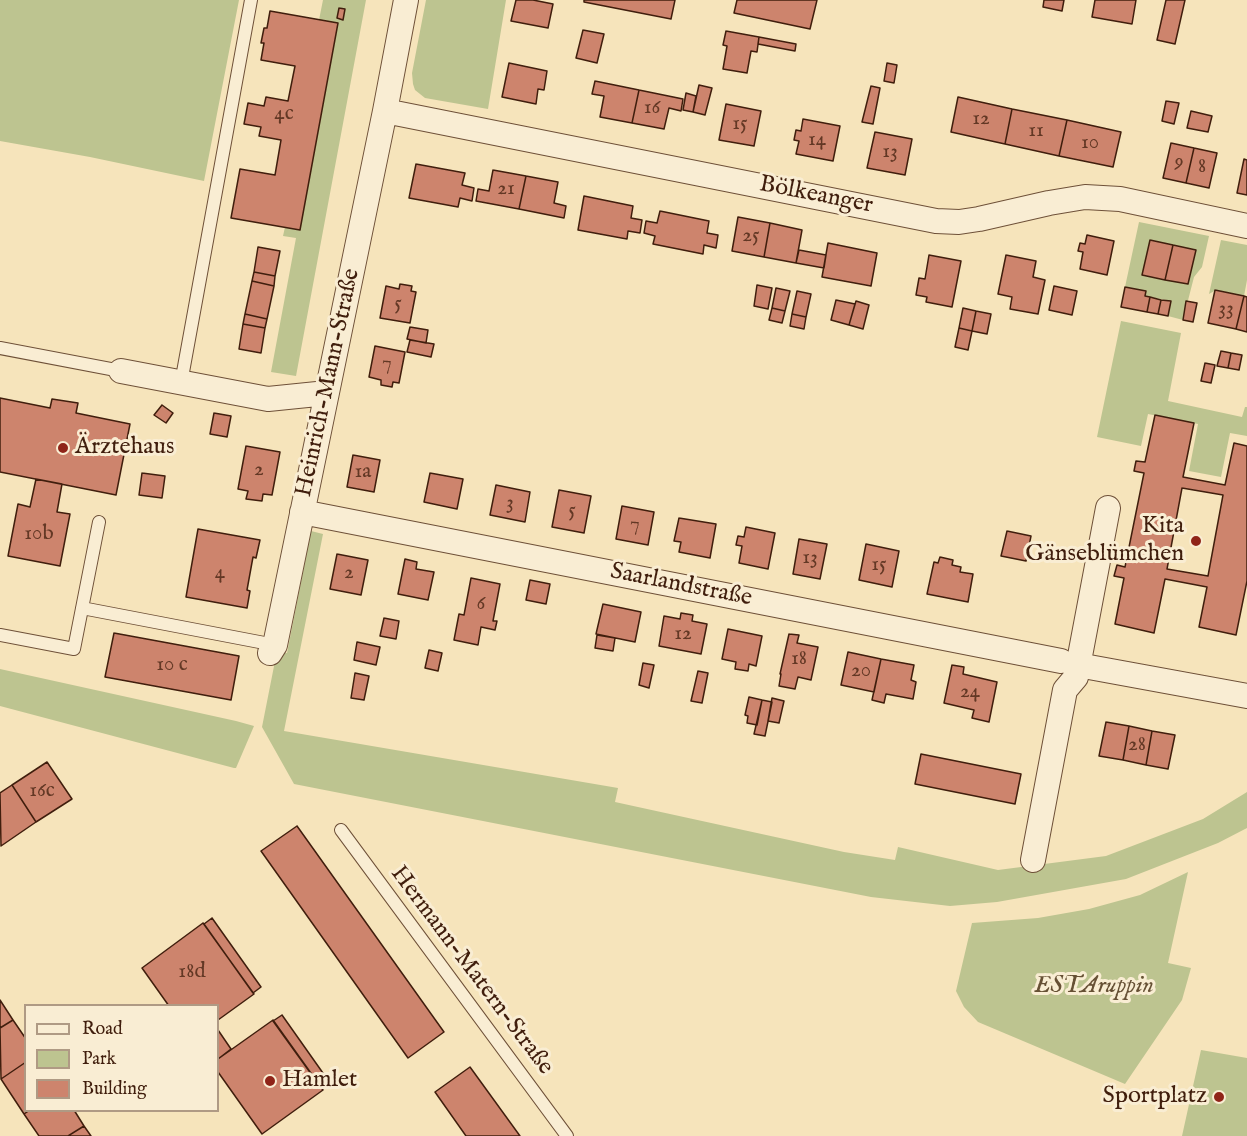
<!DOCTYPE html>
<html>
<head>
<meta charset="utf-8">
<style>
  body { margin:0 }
  #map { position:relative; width:1247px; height:1136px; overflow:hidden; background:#f6e4bb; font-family:"IM FELL English",serif }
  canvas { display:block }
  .legend { position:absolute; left:24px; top:1004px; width:195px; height:108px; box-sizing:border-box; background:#f9edd3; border:2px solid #af9a84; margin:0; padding:8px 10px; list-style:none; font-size:18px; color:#401e0d }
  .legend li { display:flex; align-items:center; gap:12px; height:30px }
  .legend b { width:30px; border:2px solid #af9a84 }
</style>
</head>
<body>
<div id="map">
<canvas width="1247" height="1136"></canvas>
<ul class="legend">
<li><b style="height:8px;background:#f9edd3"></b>Road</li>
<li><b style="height:16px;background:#bdc490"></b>Park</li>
<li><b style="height:16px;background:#cd846d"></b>Building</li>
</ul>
</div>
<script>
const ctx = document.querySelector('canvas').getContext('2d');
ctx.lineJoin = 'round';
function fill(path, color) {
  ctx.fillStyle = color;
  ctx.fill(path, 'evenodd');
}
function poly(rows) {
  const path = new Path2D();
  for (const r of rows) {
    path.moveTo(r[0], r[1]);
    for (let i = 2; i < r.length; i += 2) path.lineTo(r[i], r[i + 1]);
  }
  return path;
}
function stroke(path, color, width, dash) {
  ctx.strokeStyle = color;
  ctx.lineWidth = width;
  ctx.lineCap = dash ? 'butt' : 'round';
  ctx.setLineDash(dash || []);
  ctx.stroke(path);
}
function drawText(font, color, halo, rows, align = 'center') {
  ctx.font = font + ' "IM FELL English",serif';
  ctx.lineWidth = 6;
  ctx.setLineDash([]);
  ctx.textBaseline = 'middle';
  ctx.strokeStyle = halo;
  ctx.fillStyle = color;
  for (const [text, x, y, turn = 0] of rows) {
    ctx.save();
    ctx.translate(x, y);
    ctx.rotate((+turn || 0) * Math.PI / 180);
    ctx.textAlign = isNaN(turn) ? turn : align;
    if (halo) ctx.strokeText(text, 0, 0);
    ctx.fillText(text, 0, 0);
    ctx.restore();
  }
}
const green = poly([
  [0,0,239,0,204,181,90,157,0,141],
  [323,0,366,0,296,376,271,372,296,238,283,236,285,227,300,230,338,24,319,20],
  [426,0,506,0,488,109,425,98,415,90,413,84,412,73],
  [1139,222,1209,236,1202,267,1194,277,1183,320,1168,316,1171,301,1145,296,1145,291,1125,287],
  [1221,240,1247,245,1247,280,1244,296,1216,290,1209,294],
  [1121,321,1181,333,1168,401,1242,417,1245,407,1247,407,1247,436,1230,433,1221,477,1189,471,1198,424,1148,414,1141,446,1097,437],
  [311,531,323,534,284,731,618,788,615,802,844,852,895,860,898,847,998,870,1106,856,1203,819,1247,792,1247,828,1218,843,1126,879,997,902,950,906,871,897,294,784,262,727,277,651,287,653],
  [0,669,236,721,254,726,236,768,234,768,0,706],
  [1188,872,1168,963,1191,968,1182,1000,1125,1084,978,1022,964,1007,956,991,972,923,1038,918,1089,909,1140,895],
  [1201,1050,1247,1058,1247,1136,1182,1136]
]);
const building = poly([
  [516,0,533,0,553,4,548,28,511,21,516,0],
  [584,0,675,0,671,19,584,2,584,0],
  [737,0,817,0,810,29,734,13,737,0],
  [1044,0,1064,0,1062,11,1043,7,1044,0],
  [1095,0,1136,0,1132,24,1092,17,1095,0],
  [1166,0,1185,0,1175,44,1157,40,1166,0],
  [339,8,345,9,343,20,337,18,339,8],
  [270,11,338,23,300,230,231,218,240,169,275,175,281,140,259,136,261,127,244,124,248,103,264,106,266,97,288,101,295,66,261,60,264,43,261,43,264,28,267,28,270,11],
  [583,30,604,34,597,63,576,58,583,30],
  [726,31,759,37,757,52,751,51,747,73,723,69,727,46,723,45,726,31],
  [759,37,796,44,795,51,758,44,759,37],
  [509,63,547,71,544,90,538,89,536,104,502,97,509,63],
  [887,63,897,65,894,83,884,81,887,63],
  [595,81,639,90,632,123,600,117,604,96,592,94,595,81],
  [699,85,712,88,705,115,693,112,699,85],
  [871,86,880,88,873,124,862,122,871,86],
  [639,90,683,99,681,111,669,108,664,129,632,123,639,90],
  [686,93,696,96,693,112,683,110,686,93],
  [958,97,1012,109,1005,144,951,132,958,97],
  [1166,101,1179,103,1174,124,1162,121,1166,101],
  [726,104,761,111,754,146,719,140,726,104],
  [1012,109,1067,120,1059,156,1005,144,1012,109],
  [1191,111,1212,116,1208,132,1187,128,1191,111],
  [803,119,840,126,833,161,796,154,799,141,794,140,796,130,801,131,803,119],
  [1067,120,1121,132,1113,167,1059,156,1067,120],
  [875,132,912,139,905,175,867,168,875,132],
  [1171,143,1194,148,1186,183,1163,178,1171,143],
  [1194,148,1217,153,1209,188,1186,183,1194,148],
  [1244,159,1247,160,1247,195,1237,193,1244,159],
  [416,164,465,173,462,185,474,188,472,201,460,198,458,207,409,198,416,164],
  [493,170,526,176,519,209,476,201,478,189,489,191,493,170],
  [526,176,558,182,554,203,566,206,564,218,519,209,526,176],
  [584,196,633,206,631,218,642,220,640,233,628,231,627,239,578,230,584,196],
  [660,211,709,221,707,233,718,235,716,248,704,245,703,254,653,244,655,236,644,233,646,221,657,223,660,211],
  [738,217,770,223,764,257,732,251,738,217],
  [770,223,802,230,796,263,764,257,770,223],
  [1087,235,1114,241,1107,275,1080,269,1083,252,1078,251,1080,243,1085,244,1087,235],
  [1150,240,1173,245,1165,280,1142,275,1150,240],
  [828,243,877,253,871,286,822,277,828,243],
  [1173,245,1196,250,1188,284,1165,280,1173,245],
  [258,247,280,251,275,276,254,272,258,247],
  [799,250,826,255,824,268,796,263,799,250],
  [929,255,961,261,952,307,926,302,927,297,916,295,919,278,925,279,929,255],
  [1006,255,1036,261,1033,277,1045,280,1038,314,1010,309,1012,297,998,294,1006,255],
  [254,272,275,276,274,286,252,281,254,272],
  [252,281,274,286,267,319,245,314,252,281],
  [400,284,412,286,411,291,416,292,410,323,380,318,386,286,399,289,400,284],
  [757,285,772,288,768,309,754,306,757,285],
  [1054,286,1077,291,1072,315,1049,310,1054,286],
  [1125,287,1146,291,1145,296,1150,297,1147,312,1121,307,1125,287],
  [776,288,790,291,785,311,772,308,776,288],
  [1215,290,1244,296,1236,329,1208,323,1215,290],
  [797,291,811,294,806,317,792,314,797,291],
  [1244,296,1247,297,1247,332,1236,329,1244,296],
  [1150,297,1161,300,1158,314,1147,312,1150,297],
  [836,300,855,304,849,325,831,320,836,300],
  [1161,300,1171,301,1168,316,1158,314,1161,300],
  [856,301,869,305,863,329,849,325,856,301],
  [1186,301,1197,303,1193,322,1183,320,1186,301],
  [772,308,785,311,782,323,769,320,772,308],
  [963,308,976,311,972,331,959,328,963,308],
  [976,311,991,314,987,334,972,331,976,311],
  [245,314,267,319,265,328,243,324,245,314],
  [792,314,806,317,804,329,790,326,792,314],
  [243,324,265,328,261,353,239,349,243,324],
  [410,327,428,330,426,343,407,339,410,327],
  [959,328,972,331,968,350,955,347,959,328],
  [410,340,434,344,431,357,407,352,410,340],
  [375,346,405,352,399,383,393,382,392,387,381,385,381,380,369,377,375,346],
  [1221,351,1231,353,1228,368,1217,366,1221,351],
  [1231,353,1242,355,1239,370,1228,368,1231,353],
  [1205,363,1215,365,1211,383,1201,381,1205,363],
  [0,398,50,408,52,399,78,403,76,413,130,424,116,495,0,472,0,398],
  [162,405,173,413,166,423,154,415,162,405],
  [214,413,231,416,227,437,210,434,214,413],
  [1155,415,1194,423,1183,477,1225,485,1234,443,1247,446,1247,581,1236,635,1199,627,1207,587,1165,579,1154,633,1115,624,1124,578,1114,576,1117,565,1125,567,1144,473,1134,471,1136,461,1145,462,1155,415],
  [1182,488,1223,495,1208,576,1167,569,1182,488],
  [246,446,280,452,272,495,263,494,262,501,246,499,248,491,238,489,246,446],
  [353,455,380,460,374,492,347,487,353,455],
  [142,473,165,476,162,498,139,495,142,473],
  [430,473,463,479,457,509,424,502,430,473],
  [36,479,62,484,57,512,70,514,60,566,8,556,18,504,30,507,36,479],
  [496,485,530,492,525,522,490,515,496,485],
  [559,490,591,496,584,533,552,527,559,490],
  [622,506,654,512,648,545,616,539,622,506],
  [679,518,716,524,710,558,679,552,681,542,674,541,679,518],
  [746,527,775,533,768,569,739,563,742,546,736,545,738,536,744,537,746,527],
  [198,529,260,540,256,558,253,557,247,590,250,591,247,608,186,597,198,529],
  [1007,531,1031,536,1026,561,1001,556,1007,531],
  [799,539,827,544,820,579,793,574,799,539],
  [866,544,899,551,892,587,859,580,866,544],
  [337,554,368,560,361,595,330,589,337,554],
  [940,557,953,560,952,565,961,567,960,572,973,574,968,602,927,594,934,562,938,563,940,557],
  [405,559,417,562,416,569,434,572,428,600,398,594,405,559],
  [471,578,500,584,493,621,497,621,495,630,481,627,478,645,454,640,459,614,464,615,471,578],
  [530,580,550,584,546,604,526,600,530,580],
  [603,604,641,612,635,642,596,634,603,604],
  [681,613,693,615,692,621,707,624,701,654,659,646,664,616,680,619,681,613],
  [384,618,399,621,396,639,380,636,384,618],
  [728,629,762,636,756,666,749,664,748,671,735,669,736,662,722,659,728,629],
  [114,633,239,656,231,700,105,677,114,633],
  [789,634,799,635,797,643,818,647,811,680,798,677,795,689,779,686,781,674,780,674,789,634],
  [597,635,615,638,613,651,595,648,597,635],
  [357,642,380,647,376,665,354,660,357,642],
  [429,650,442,653,438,671,425,668,429,650],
  [848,652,881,659,874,692,841,685,848,652],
  [881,659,914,665,911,680,916,682,913,699,886,694,884,703,872,700,881,659],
  [643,663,654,665,649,688,639,685,643,663],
  [952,665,964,667,963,674,997,682,989,722,972,718,974,710,944,703,952,665],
  [698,671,708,673,702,703,691,701,698,671],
  [355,673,369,676,364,700,351,698,355,673],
  [749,697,762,700,757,725,747,723,748,716,745,715,749,697],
  [772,698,784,701,779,723,768,721,772,698],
  [762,700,772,702,765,736,754,734,762,700],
  [1106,722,1129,726,1123,760,1099,756,1106,722],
  [1129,726,1152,731,1146,765,1123,760,1129,726],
  [1152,731,1175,735,1168,769,1146,765,1152,731],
  [921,754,1021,774,1015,804,915,784,921,754],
  [47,762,72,799,36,822,12,785,47,762],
  [12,785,36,822,1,846,0,793,12,785],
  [297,826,444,1032,408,1058,261,851,297,826],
  [212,918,261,987,253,993,204,924,212,918],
  [203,923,254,994,218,1020,218,1006,169,1006,142,968,203,923],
  [0,1000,13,1020,0,1028,0,1000],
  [282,1015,330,1083,322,1089,273,1021,282,1015],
  [13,1020,26,1039,26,1062,1,1079,0,1028,13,1020],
  [273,1020,323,1090,262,1134,218,1072,218,1059,273,1020],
  [218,1030,231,1049,218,1059,218,1030],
  [26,1062,26,1110,30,1110,24,1114,1,1079,26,1062],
  [470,1067,520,1136,466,1136,435,1092,470,1067],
  [30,1110,74,1110,84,1126,68,1136,39,1136,24,1114,30,1110],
  [84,1126,91,1136,68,1136,84,1126]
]);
const lane = poly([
  [0,348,121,371],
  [181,383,251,0],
  [82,608,275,645],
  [0,635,74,649,99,522],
  [341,830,567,1136]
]);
const street = poly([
  [385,111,936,221,959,222,979,219,1049,203,1085,197,1120,199,1247,226],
  [121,371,268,399,327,393],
  [302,512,1061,661],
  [270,653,275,645,385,111,406,0],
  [1078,665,1247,696],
  [1033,860,1065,690,1076,677,1108,508]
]);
const markers = [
  [63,448,6,"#8f2418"],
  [1196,541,6,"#8f2418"],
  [270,1081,6,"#8f2418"],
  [1219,1097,6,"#8f2418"]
];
const numberNames = [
  ["16",652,109],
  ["4c",284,115],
  ["12",981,120],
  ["15",740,125],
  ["11",1036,132],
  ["14",817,141],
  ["10",1090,144],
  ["13",890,153],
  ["9",1179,163],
  ["8",1202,168],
  ["21",506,190],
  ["25",751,237],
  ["5",398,305],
  ["33",1226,310],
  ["7",387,365],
  ["2",259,471],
  ["1a",363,473],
  ["3",510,504],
  ["5",572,512],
  ["7",635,526],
  ["10b",39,535],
  ["13",810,559],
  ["15",879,566],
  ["4",220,574],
  ["2",349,574],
  ["6",481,605],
  ["12",683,635],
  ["18",799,660],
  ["10 c",172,666],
  ["20",861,672],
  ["24",970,693],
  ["28",1137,746],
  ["16c",42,792],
  ["18d",192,973]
];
const streetNames = [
  ["Bölkeanger",816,196,11],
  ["Heinrich-Mann-Straße",329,383,-78],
  ["Saarlandstraße",681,586,11],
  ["Hermann-Matern-Straße",471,971,53]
];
const poiNames = [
  ["Ärztehaus",75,448],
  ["Kita",1184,527,"right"],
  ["Gänseblümchen",1184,555,"right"],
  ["Hamlet",282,1081],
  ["Sportplatz",1207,1097,"right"]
];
const parkNames = [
  ["ESTAruppin",1094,987]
];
fill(green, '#bdc490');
fill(building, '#cd846d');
stroke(building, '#401e0d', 1.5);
stroke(lane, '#6e5038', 14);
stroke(street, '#6e5038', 26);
stroke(lane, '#f9edd3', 12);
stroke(street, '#f9edd3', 24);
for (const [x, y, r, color] of markers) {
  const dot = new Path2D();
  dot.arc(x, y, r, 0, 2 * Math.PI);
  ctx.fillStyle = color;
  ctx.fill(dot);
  stroke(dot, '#f9edd3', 2);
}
drawText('21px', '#633825', null, numberNames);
drawText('24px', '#401e0d', '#f9edd3', streetNames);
drawText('24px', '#401e0d', '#f9edd3', poiNames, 'left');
drawText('italic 24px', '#665034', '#f9edd3', parkNames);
</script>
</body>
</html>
